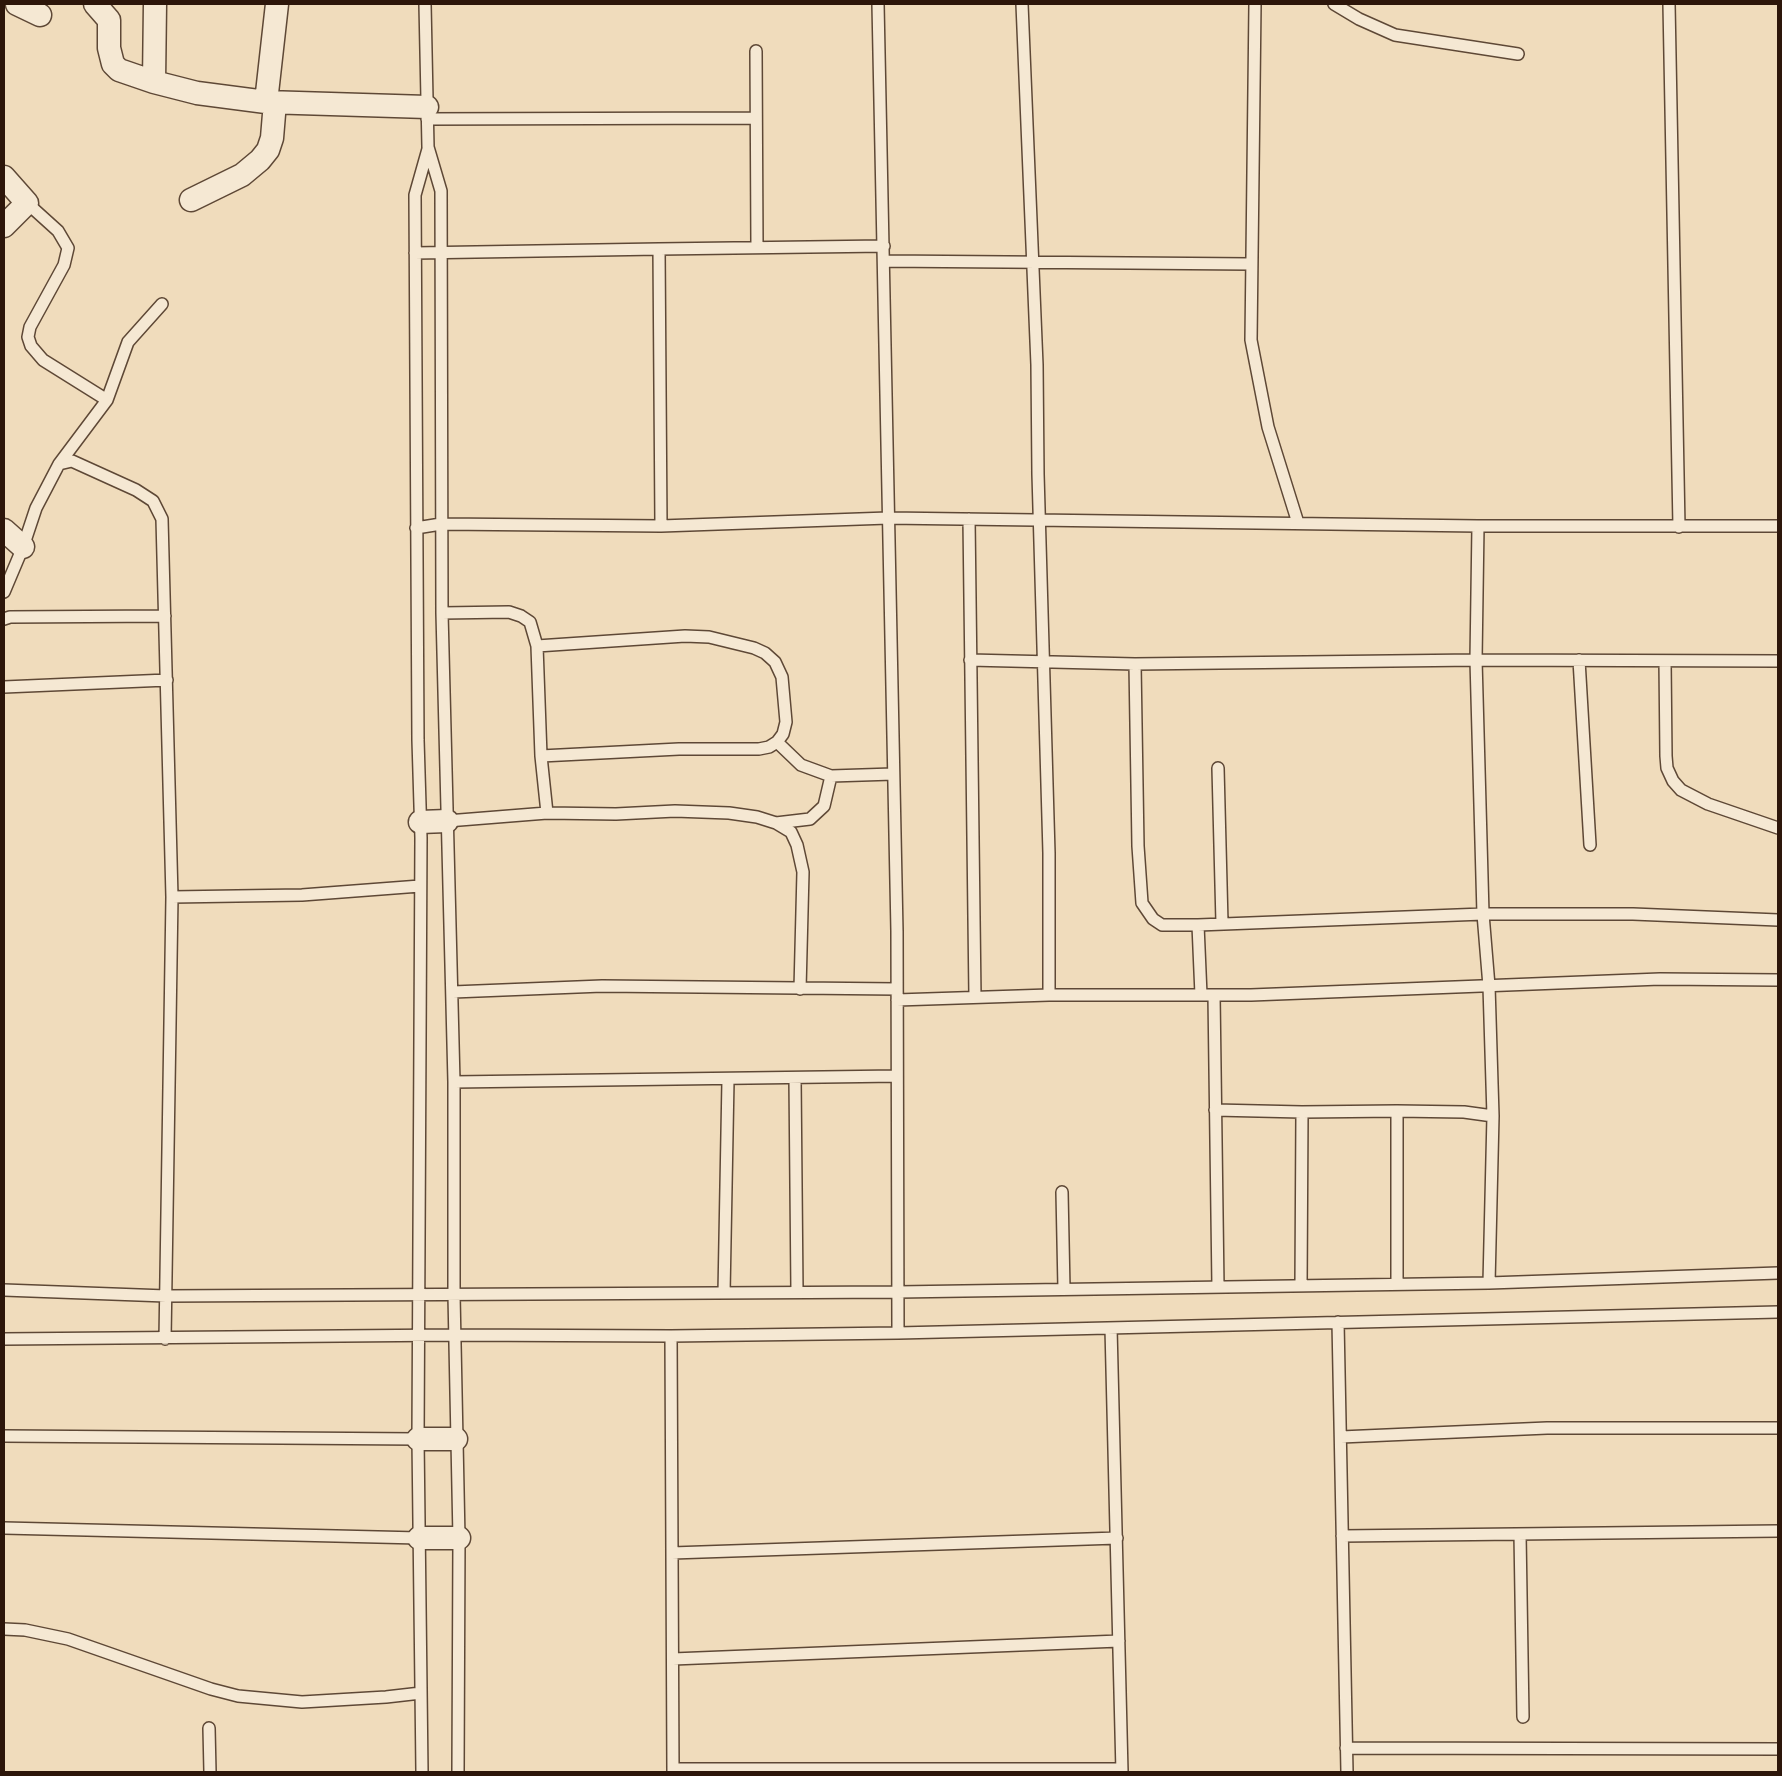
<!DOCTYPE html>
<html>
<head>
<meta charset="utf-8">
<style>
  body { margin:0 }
  #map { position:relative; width:1782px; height:1776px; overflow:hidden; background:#f0dcbc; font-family:"IM FELL English",serif }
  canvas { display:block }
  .frame { position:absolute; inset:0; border:5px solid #2d160a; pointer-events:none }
</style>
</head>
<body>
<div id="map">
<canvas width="1782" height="1776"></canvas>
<div class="frame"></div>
</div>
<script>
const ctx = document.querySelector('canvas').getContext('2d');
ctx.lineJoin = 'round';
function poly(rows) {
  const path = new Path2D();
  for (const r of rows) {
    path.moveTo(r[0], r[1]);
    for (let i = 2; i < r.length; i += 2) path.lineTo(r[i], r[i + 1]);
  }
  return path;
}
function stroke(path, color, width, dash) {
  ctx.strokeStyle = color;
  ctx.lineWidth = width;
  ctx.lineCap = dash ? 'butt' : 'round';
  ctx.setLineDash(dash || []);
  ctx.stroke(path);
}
const service = poly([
  [425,4,428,147,441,191,442,613,454,1082,454,1295,459,1538,458,1772],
  [878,4,897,931,898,1333],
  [1022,4,1037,365,1038,474,1049,853,1049,995],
  [1255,4,1251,340,1268,427,1298,523],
  [1334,4,1359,19,1395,35,1518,54],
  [1669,4,1679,527],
  [756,51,757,247],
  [427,119,756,118],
  [27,203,58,231,68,248,64,265,30,327,28,337,31,346,43,360,107,400,128,342,162,304],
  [659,249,884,246],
  [415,253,659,249,661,526],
  [884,261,1250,264],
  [59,464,72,461,136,490,153,501,162,519,172,897,302,895,420,886],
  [969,519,975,997],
  [1478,526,1476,660,1483,914,1489,986,1493,1116,1489,1283],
  [416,528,441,524,661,526,888,518,1478,526,1778,526],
  [4,592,23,547,36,508,47,487,59,464,107,400],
  [442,613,509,612,521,616,530,622,537,646,541,756,547,813,447,821],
  [4,619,10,617,165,616],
  [537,646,685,636,709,637,754,648,765,653,775,662,782,677,786,722,783,734,777,742,769,747,759,749,679,749,541,756],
  [970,660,1135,664,1476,660,1778,661],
  [1579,660,1590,845],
  [1665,661,1666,756,1667,768,1673,781,1681,790,1708,804,1778,828],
  [1135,664,1138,846,1142,903,1153,919,1162,925,1198,925],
  [4,687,167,680],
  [777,742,801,765,831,776,893,774],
  [1218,768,1222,923],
  [547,813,616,814,675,811,729,813,757,817,776,823,791,832,797,845,803,872,800,989],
  [776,823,810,819,824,806,831,776],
  [453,992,602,986,897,989],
  [1201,995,1198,925,1483,914,1633,914,1778,920],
  [1214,995,1218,1287],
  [897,1000,1049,995,1251,995,1660,979,1778,980],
  [795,1078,797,1292],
  [454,1082,897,1076],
  [1215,1110,1302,1112,1301,1286],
  [1397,1111,1464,1112,1493,1116],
  [1302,1112,1397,1111,1397,1284],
  [1062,1192,1064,1289],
  [4,1290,166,1296,898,1292,1489,1283,1778,1273],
  [724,1293,728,1080],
  [1338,1322,1347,1772],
  [1111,1328,1122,1772],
  [671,1336,673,1772],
  [4,1339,454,1335,671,1336,898,1333,1778,1312],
  [165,1339,172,897],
  [4,1436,418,1439],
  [1341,1437,1547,1428,1778,1428],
  [4,1528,419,1538],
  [1520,1534,1523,1717],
  [1342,1536,1778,1531],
  [672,1553,1117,1538],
  [4,1629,25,1630,68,1639,211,1689,238,1696,302,1702,386,1697,421,1693],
  [673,1659,1119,1641],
  [209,1728,210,1772],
  [1346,1748,1778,1749],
  [673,1769,1122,1769],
  [422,1772,418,1439,421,838,418,740,415,195,428,149]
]);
const minor = poly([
  [17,4,40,15],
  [95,4,109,20,109,48,113,64,119,70,154,82,155,4],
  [154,82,197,93,266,102,427,107],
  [266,102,277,4],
  [4,177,27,203,4,226],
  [191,200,242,175,260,160,268,150,272,138,275,102],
  [4,530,23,547],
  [420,822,447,821],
  [418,1439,456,1439],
  [419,1538,459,1538]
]);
stroke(service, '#5e4836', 14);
stroke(minor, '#5e4836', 25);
stroke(service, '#f5e8d3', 11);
stroke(minor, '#f5e8d3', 22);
</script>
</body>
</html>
